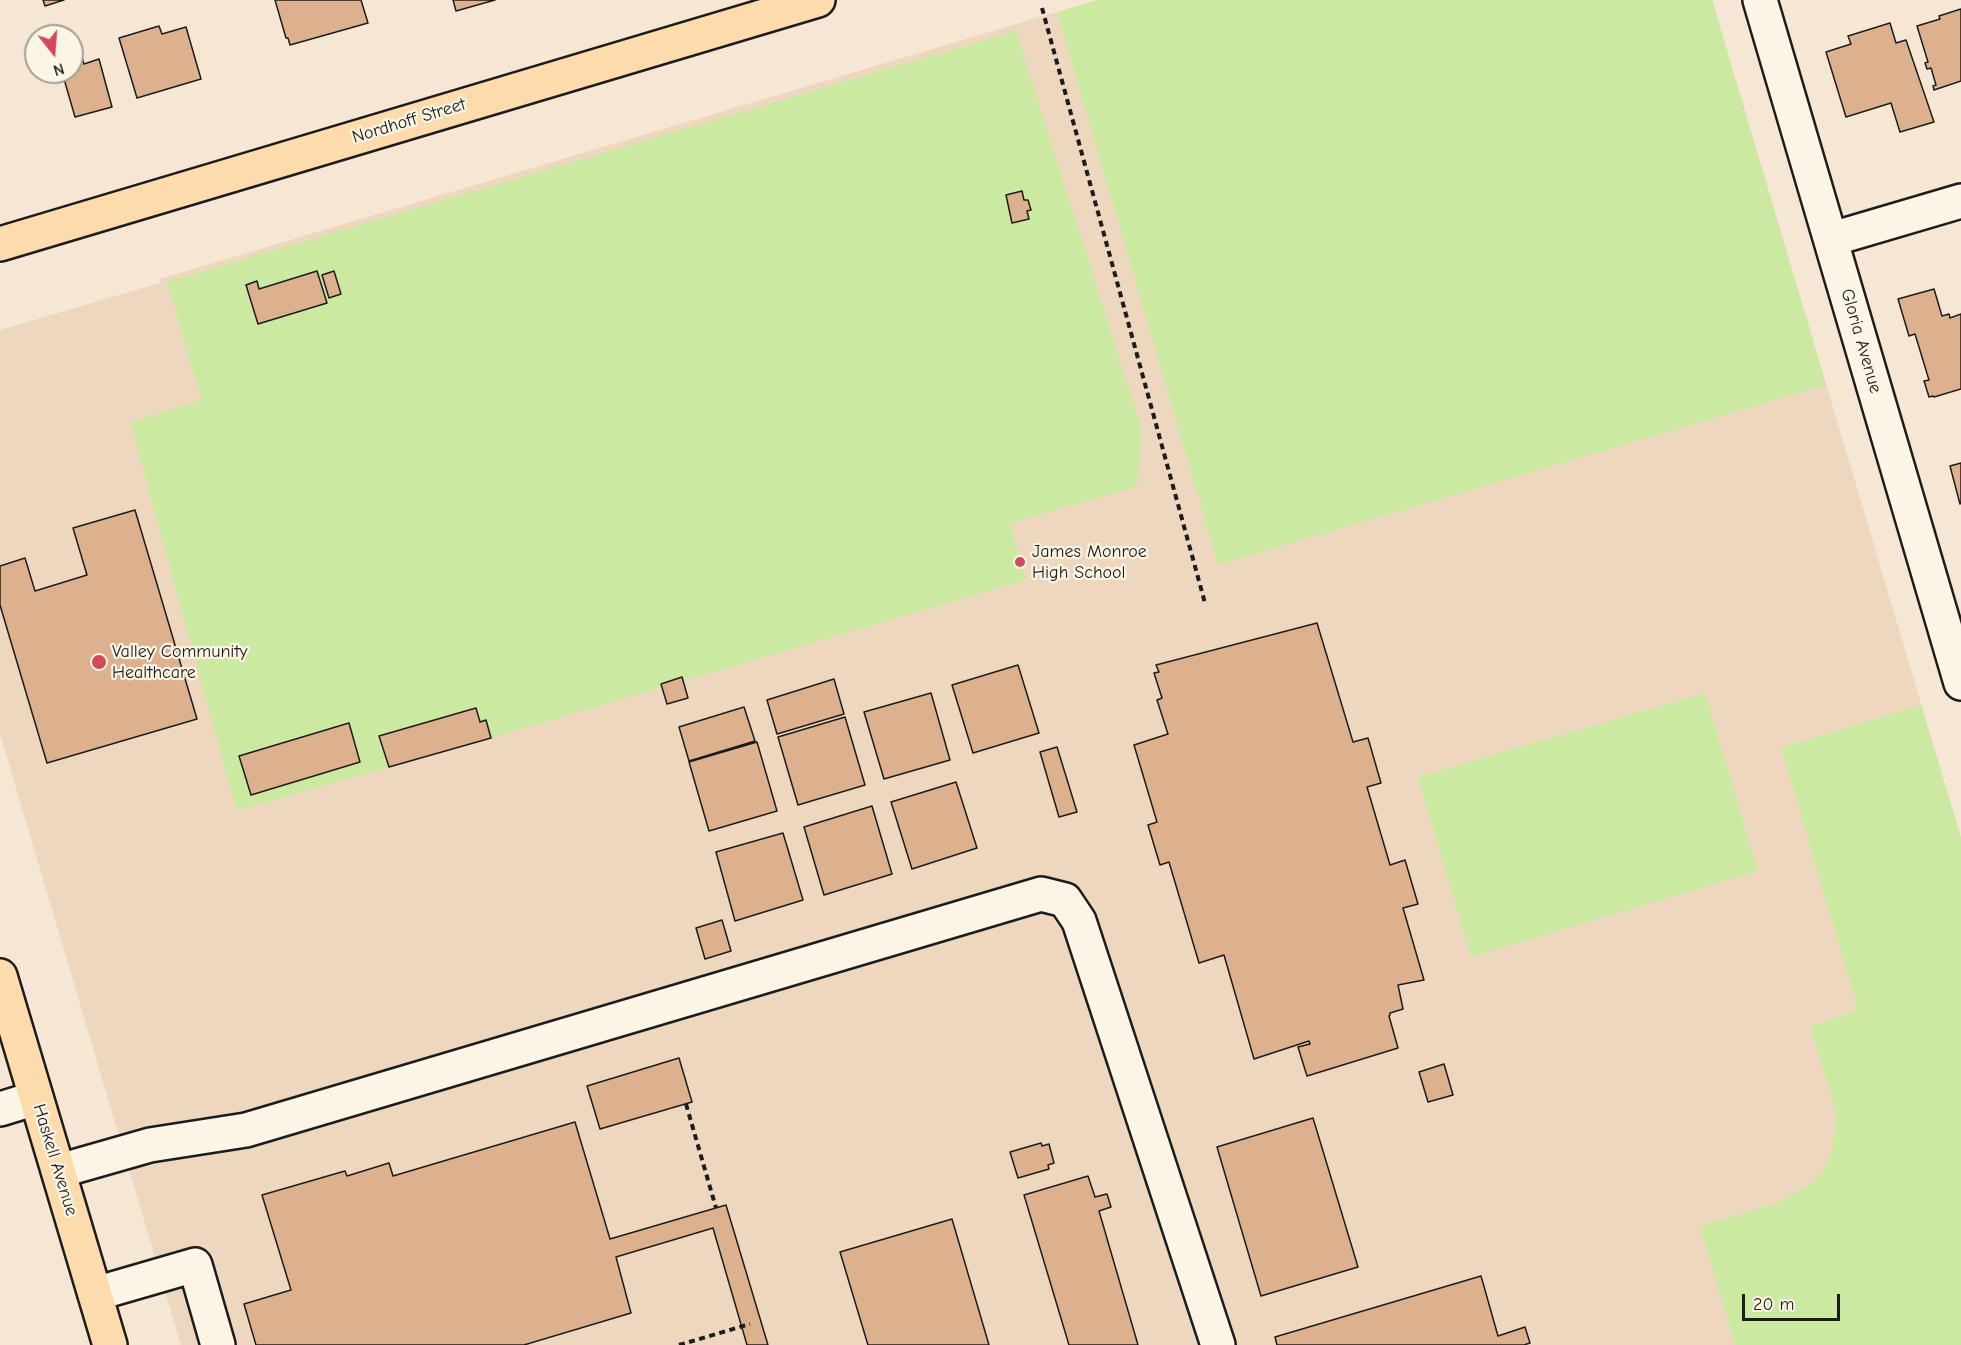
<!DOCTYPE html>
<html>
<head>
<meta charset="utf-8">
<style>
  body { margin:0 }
  #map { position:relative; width:1961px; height:1345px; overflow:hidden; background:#f6e7d4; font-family:"Comic Neue",sans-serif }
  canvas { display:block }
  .north { position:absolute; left:24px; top:24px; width:60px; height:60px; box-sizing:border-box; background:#fcf5e5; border:2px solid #a29e95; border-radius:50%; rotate:163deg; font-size:16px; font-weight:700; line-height:24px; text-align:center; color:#1c1c1c }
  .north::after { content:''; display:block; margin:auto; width:21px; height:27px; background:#d1495b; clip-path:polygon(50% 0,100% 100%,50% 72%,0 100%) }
  .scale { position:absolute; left:1742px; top:1294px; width:98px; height:27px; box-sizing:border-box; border:3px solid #1c1c1c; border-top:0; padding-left:8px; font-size:18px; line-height:21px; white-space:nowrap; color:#1c1c1c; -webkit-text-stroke:4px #fcf5e5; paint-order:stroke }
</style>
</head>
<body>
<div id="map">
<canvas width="1961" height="1345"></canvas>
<div class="north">N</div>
<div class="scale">20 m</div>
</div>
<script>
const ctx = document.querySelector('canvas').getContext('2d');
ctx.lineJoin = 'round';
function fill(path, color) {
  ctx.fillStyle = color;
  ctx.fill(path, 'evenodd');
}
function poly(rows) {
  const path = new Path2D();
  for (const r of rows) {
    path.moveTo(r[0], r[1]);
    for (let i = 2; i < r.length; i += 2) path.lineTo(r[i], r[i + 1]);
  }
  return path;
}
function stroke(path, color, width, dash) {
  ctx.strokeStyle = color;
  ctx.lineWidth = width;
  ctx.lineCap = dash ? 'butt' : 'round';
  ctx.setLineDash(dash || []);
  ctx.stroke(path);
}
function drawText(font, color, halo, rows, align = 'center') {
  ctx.font = font + ' "Comic Neue",sans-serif';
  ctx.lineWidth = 4.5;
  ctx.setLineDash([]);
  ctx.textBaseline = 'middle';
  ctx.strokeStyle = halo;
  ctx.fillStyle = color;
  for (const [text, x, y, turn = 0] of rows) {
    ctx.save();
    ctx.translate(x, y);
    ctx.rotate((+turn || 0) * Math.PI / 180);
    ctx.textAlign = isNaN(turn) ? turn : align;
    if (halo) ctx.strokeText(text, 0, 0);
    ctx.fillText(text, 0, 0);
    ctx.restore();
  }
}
const built = poly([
  [1097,0,1712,0,1961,838,1961,1345,181,1345,0,734,0,330,160,283,159,279]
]);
const green = poly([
  [1097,0,1712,0,1826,385,1218,565,1057,12],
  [1016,31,1142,430,1137,487,1010,523,1026,580,491,738,243,809,236,809,130,422,201,400,167,282],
  [1705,693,1758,871,1471,957,1418,777],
  [1921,705,1961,838,1961,1345,1735,1345,1700,1226,1777,1203,1806,1187,1819,1177,1826,1165,1832,1149,1837,1121,1835,1110,1810,1026,1858,1010,1781,748]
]);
const building = poly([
  [43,0,64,0,45,6,43,0],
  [275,0,361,0,368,23,290,45,288,38,286,38,275,0],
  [453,0,495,0,456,11,453,0],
  [1961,9,1961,81,1934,90,1933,86,1936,85,1931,68,1927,69,1925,63,1928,62,1917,26,1940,19,1939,16,1961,9],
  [1890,23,1896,43,1906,40,1934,122,1900,132,1891,103,1846,117,1826,52,1851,44,1848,36,1890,23],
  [159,26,162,34,186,27,201,79,137,98,119,38,159,26],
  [77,42,84,64,99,59,112,107,75,117,62,72,72,72,72,44,77,42],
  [1022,191,1024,200,1028,200,1031,210,1027,211,1029,219,1012,223,1006,195,1022,191],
  [317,271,327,303,258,324,246,285,257,281,259,289,317,271],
  [334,271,341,294,329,298,322,275,334,271],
  [1934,289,1942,316,1949,314,1950,318,1961,314,1961,389,1934,397,1933,396,1929,397,1924,381,1929,380,1915,334,1909,336,1898,299,1934,289],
  [1961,463,1961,503,1960,504,1950,466,1961,463],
  [135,510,197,719,47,763,0,605,0,566,25,558,35,591,87,575,73,528,135,510],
  [1317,623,1353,742,1368,738,1381,783,1367,787,1390,865,1405,860,1418,904,1403,908,1424,980,1398,985,1403,1009,1390,1013,1390,1015,1389,1016,1398,1048,1307,1076,1298,1047,1310,1044,1309,1041,1254,1059,1224,955,1199,963,1169,862,1160,865,1148,825,1157,822,1134,745,1168,734,1157,700,1162,698,1154,673,1159,672,1156,665,1317,623],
  [1018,665,1039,733,973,753,952,685,1018,665],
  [682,677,688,698,667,704,661,684,682,677],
  [834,679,844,714,777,734,767,700,834,679],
  [931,693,950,760,884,779,864,712,931,693],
  [744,707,755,741,689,761,679,727,744,707],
  [476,708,480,722,486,720,491,738,389,767,379,736,476,708],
  [845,717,865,785,798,805,778,737,845,717],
  [349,723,360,762,251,795,239,756,349,723],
  [757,742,777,811,709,831,689,762,757,742],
  [1057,747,1077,812,1059,817,1040,752,1057,747],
  [956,782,977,848,912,869,891,802,956,782],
  [872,806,892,874,824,895,804,827,872,806],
  [783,833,803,900,735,921,716,852,783,833],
  [722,920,731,951,705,959,696,928,722,920],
  [679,1058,692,1102,600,1129,587,1086,679,1058],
  [1444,1064,1453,1095,1428,1102,1419,1072,1444,1064],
  [1313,1118,1358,1267,1261,1296,1217,1147,1313,1118],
  [575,1122,610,1239,726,1205,768,1345,747,1345,713,1228,616,1257,631,1313,524,1345,256,1345,244,1304,291,1290,262,1195,345,1171,347,1176,389,1163,393,1176,575,1122],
  [1041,1143,1042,1146,1049,1144,1054,1163,1048,1165,1049,1169,1018,1178,1010,1152,1041,1143],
  [1088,1176,1095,1197,1107,1194,1111,1207,1099,1211,1138,1345,1069,1345,1024,1195,1088,1176],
  [952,1219,989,1345,868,1345,840,1252,952,1219],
  [1481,1276,1498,1336,1525,1327,1530,1343,1524,1345,1277,1345,1275,1337,1481,1276]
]);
const path = poly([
  [1042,8,1205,603],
  [686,1104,716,1208],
  [679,1345,750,1324]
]);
const minor = poly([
  [1760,0,1961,683],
  [1832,239,1961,201],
  [0,1109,36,1098],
  [59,1171,150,1145,246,1130,1041,894,1065,900,1079,921,1218,1345],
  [95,1294,195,1265,218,1345]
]);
const major = poly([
  [0,244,818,0],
  [0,976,110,1345]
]);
const markers = [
  [1020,562,6,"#d1495b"],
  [99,662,8,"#d1495b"]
];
const streetNames = [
  ["Nordhoff Street",409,121,-17],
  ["Gloria Avenue",1861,341,74],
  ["Haskell Avenue",55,1160,73]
];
const poiNames = [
  ["James Monroe",1032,552],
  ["High School",1032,573],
  ["Valley Community",112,652],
  ["Healthcare",112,673]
];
fill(built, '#eed7bf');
fill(green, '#cce9a1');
fill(building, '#ddb18e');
stroke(building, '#1c1c1c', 1.5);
stroke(minor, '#1c1c1c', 38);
stroke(major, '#1c1c1c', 38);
stroke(path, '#1c1c1c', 4, [6, 4.5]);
stroke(minor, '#fcf5e5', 33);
stroke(major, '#fedbac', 33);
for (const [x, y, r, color] of markers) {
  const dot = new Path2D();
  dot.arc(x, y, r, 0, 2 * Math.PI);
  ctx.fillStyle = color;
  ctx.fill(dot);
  stroke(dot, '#fcf5e5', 2);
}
drawText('18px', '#1c1c1c', '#fcf5e5', streetNames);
drawText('18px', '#1c1c1c', '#fcf5e5', poiNames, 'left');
</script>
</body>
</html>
